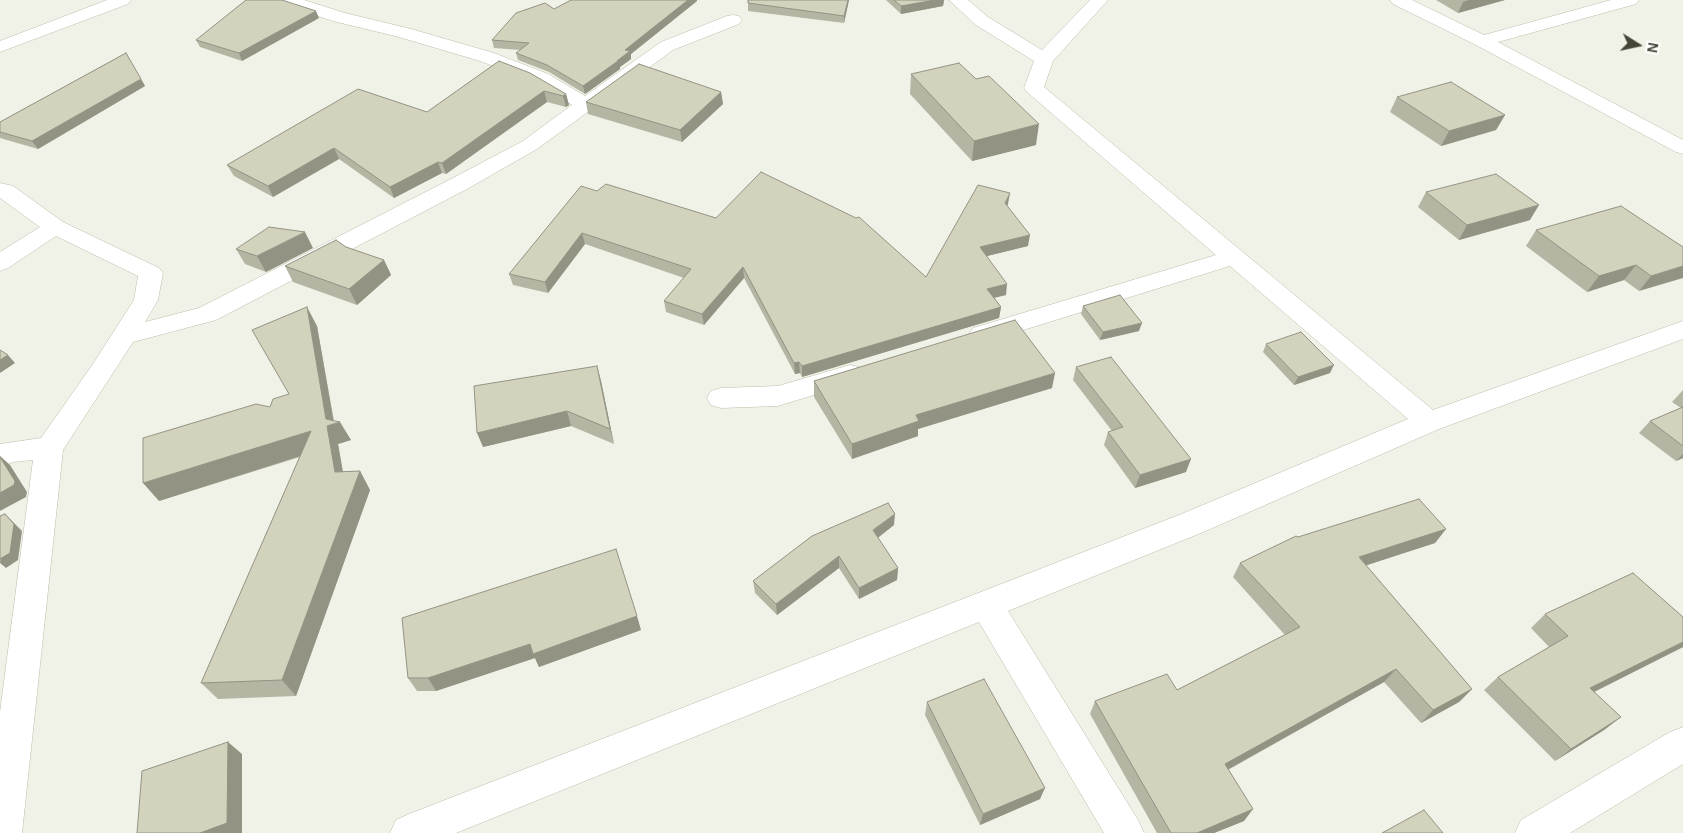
<!DOCTYPE html>
<html>
<head>
<meta charset="utf-8">
<style>
  body { margin:0 }
  #map { position:relative; width:1683px; height:833px; overflow:hidden; background:#f1f2e7; font-family:Arial,sans-serif }
  canvas { display:block }
  .north { position:absolute; left:1613px; top:20px; width:50px; height:50px; -webkit-text-stroke:4px #fff; paint-order:stroke; rotate:100deg; font-size:14px; font-weight:700; line-height:20px; text-align:center; color:#444437 }
  .north::after { content:''; display:block; margin:auto; width:18px; height:22px; background:#444437; clip-path:polygon(50% 0,100% 100%,50% 72%,0 100%) }
</style>
</head>
<body>
<div id="map">
<canvas width="1683" height="833"></canvas>
<div class="north">N</div>
</div>
<script>
const ctx = document.querySelector('canvas').getContext('2d');
ctx.lineJoin = 'round';
function poly(rows) {
  const path = new Path2D();
  for (const r of rows) {
    path.moveTo(r[0], r[1]);
    for (let i = 2; i < r.length; i += 2) path.lineTo(r[i], r[i + 1]);
  }
  return path;
}
function stroke(path, color, width, dash) {
  ctx.strokeStyle = color;
  ctx.lineWidth = width;
  ctx.lineCap = dash ? 'butt' : 'round';
  ctx.setLineDash(dash || []);
  ctx.stroke(path);
}
function fill(path, color) {
  ctx.fillStyle = color;
  ctx.fill(path, 'evenodd');
}
const street = poly([
  [107,0,131,0,128,4,0,52,0,41,107,0],
  [278,0,304,0,345,13,411,29,494,53,548,74,585,96,661,42,727,16,733,15,739,16,742,20,739,24,673,50,537,149,467,189,216,320,133,342,63,450,22,833,0,833,0,712,33,460,13,462,0,467,0,444,41,438,93,364,134,300,138,276,56,236,8,268,0,271,0,252,40,227,0,198,0,183,13,186,63,222,159,268,163,273,158,300,145,322,199,308,451,179,523,141,572,105,534,82,480,61,399,37,333,21,281,4,278,0],
  [949,0,968,0,988,17,1042,50,1090,0,1108,0,1053,61,1044,87,1433,410,1683,321,1683,339,1439,429,1201,533,1008,611,1138,820,1144,833,1104,833,979,622,456,833,390,833,396,820,409,814,1179,515,1408,419,1230,266,991,340,982,343,973,340,969,334,973,328,1216,255,1027,92,1024,88,1034,61,976,25,949,0],
  [1390,0,1412,0,1484,35,1611,0,1639,0,1636,4,1498,42,1683,140,1683,154,1676,152,1476,45,1393,4,1390,0],
  [850,365,859,367,863,374,859,381,778,406,721,408,711,405,707,398,711,391,721,388,778,386,850,365],
  [1683,727,1683,764,1570,833,1515,833,1521,820,1670,732,1683,727]
]);
const wall = poly([
  [748,0,849,0,844,23,748,11],
  [886,0,944,0,943,6,901,14],
  [1436,0,1505,0,1458,13],
  [697,1,631,54,631,59,620,67,620,69,585,94,549,72,518,60,516,53,520,50,494,48,492,40,554,9],
  [319,18,242,61,200,47,196,40],
  [126,53,145,86,38,149,0,138,0,122],
  [499,61,566,94,569,105,566,107,547,102,446,174,442,173,394,198,339,159,273,197,234,176,227,165,427,112],
  [911,74,1036,145,972,161,910,94],
  [721,92,723,104,682,142,588,114,586,102],
  [1397,97,1505,115,1496,130,1441,146,1390,112],
  [597,191,716,218,926,277,1008,204,1007,206,1028,246,987,256,1006,295,994,297,1001,307,999,318,802,377,800,373,795,374,744,278,704,325,666,312,664,301,684,278,585,244,548,293,513,285,509,274],
  [1426,192,1530,220,1459,240,1418,207],
  [1536,230,1683,247,1639,291,1624,280,1587,292,1526,246],
  [346,247,384,260,391,275,357,305,293,282,285,266],
  [313,248,266,272,245,264,236,249],
  [1083,306,1139,331,1100,340,1081,314],
  [317,326,334,421,351,440,338,444,343,472,360,471,370,490,296,696,218,699,201,683,300,457,159,501,270,407,289,394],
  [1266,344,1330,373,1294,385,1263,352],
  [597,366,601,381,614,444,571,426,483,447],
  [1076,367,1186,472,1135,488,1104,445,1108,432,1112,431,1073,380],
  [814,381,1052,388,918,429,918,436,852,459,814,397],
  [1683,390,1683,458,1676,461,1639,433,1650,421,1681,408,1672,402],
  [894,525,878,538,898,568,897,580,859,599,839,568,777,615,755,593,753,581],
  [1446,529,1435,543,1366,565,1472,689,1459,702,1421,723,1384,682,1228,770,1244,821,1214,833,1157,833,1090,714,1095,701,1177,690,1285,635,1233,577,1240,563,1298,537],
  [1545,614,1683,617,1683,647,1594,692,1621,717,1604,730,1555,761,1484,690,1498,677,1549,647,1531,628],
  [641,630,539,667,535,658,436,691,417,691,408,678],
  [927,702,1040,799,980,825,925,715]
]);
const shadedWall = poly([
  [688,0,697,0,697,1,631,54,631,59,620,67,620,69,585,94,583,86,625,50],
  [848,0,849,0,844,23,844,16],
  [935,0,944,0,943,6,901,14,901,6],
  [1469,0,1505,0,1458,13,1463,2],
  [316,11,319,18,242,61,239,53],
  [141,79,145,86,38,149,32,141],
  [544,91,547,102,446,174,442,163],
  [721,92,723,104,682,142,680,130],
  [566,94,569,105,566,107,563,96],
  [1505,115,1496,130,1441,146,1449,131],
  [1039,124,1036,145,972,161,974,141],
  [334,148,339,159,273,197,268,186],
  [438,162,442,173,394,198,390,187],
  [1010,193,1008,204,1003,214,1005,203],
  [1539,205,1530,220,1459,240,1467,225],
  [305,232,313,248,266,272,257,256],
  [582,233,585,244,548,293,545,282],
  [1030,235,1028,246,979,258,980,247],
  [384,260,391,275,357,305,349,289],
  [1636,265,1624,280,1587,292,1599,276],
  [1683,266,1683,278,1639,291,1651,276],
  [743,267,744,278,704,325,702,314],
  [1007,284,1006,295,986,300,987,289],
  [307,307,317,326,334,424,340,422,351,440,338,444,346,490,335,472],
  [1001,307,999,318,802,377,802,366],
  [1142,323,1139,331,1100,340,1103,332],
  [8,355,15,363,0,373,0,360],
  [799,362,800,373,795,374,794,363],
  [1334,365,1330,373,1294,385,1298,377],
  [597,366,601,381,614,444,610,429],
  [1055,373,1052,388,918,429,918,436,852,459,852,444,916,415],
  [567,411,571,426,483,447,477,433],
  [311,431,322,449,159,501,143,483],
  [1683,454,1683,458,1676,461],
  [0,456,10,465,27,492,26,497,0,511],
  [1191,459,1186,472,1135,488,1140,475],
  [360,471,370,490,296,696,282,680],
  [5,514,22,531,18,560,6,568,0,563],
  [895,514,894,525,872,542,873,530],
  [1446,529,1435,543,1349,571,1359,557],
  [839,556,839,568,777,615,776,604],
  [898,568,897,580,859,599,859,588],
  [637,616,641,630,539,667,535,658,436,691,428,678,530,644],
  [1683,642,1683,647,1574,702,1590,688],
  [1396,669,1384,682,1216,776,1225,764],
  [1472,689,1459,702,1421,723,1433,710],
  [1621,717,1604,730,1555,761,1571,749],
  [228,742,242,754,242,833,200,833],
  [1045,788,1040,799,980,825,983,814],
  [1253,809,1244,821,1214,833,1197,833]
]);
const building = poly([
  [246,0,282,0,316,11,239,53,196,40,246,0],
  [571,0,688,0,625,50,630,51,617,61,618,61,583,86,547,65,516,53,529,43,492,40,516,13,545,3,554,9,571,0],
  [748,0,848,0,844,16,748,3,748,0],
  [894,0,935,0,901,6,894,0],
  [126,53,141,79,32,141,0,132,0,122,126,53],
  [499,61,530,73,566,94,563,96,544,91,442,163,438,162,390,187,334,148,268,186,227,165,358,89,427,112,499,61],
  [959,63,976,79,989,76,1039,124,974,141,911,74,959,63],
  [639,64,721,92,680,130,586,102,639,64],
  [1451,82,1505,115,1449,131,1397,97,1451,82],
  [761,172,856,218,859,217,926,277,978,185,1010,193,1005,203,1030,235,980,247,1007,284,987,289,1001,307,802,366,799,362,794,363,743,267,702,314,664,301,691,269,582,233,545,282,509,274,581,186,597,191,606,184,716,218,761,172],
  [1496,174,1539,205,1467,225,1426,192,1496,174],
  [1621,206,1683,247,1683,266,1651,276,1636,265,1599,276,1536,230,1621,206],
  [269,227,305,232,257,256,236,249,269,227],
  [336,240,346,247,384,260,349,289,285,266,336,240],
  [1120,295,1142,323,1103,332,1083,306,1120,295],
  [307,307,326,419,340,422,327,426,335,472,360,471,282,680,201,683,311,431,143,483,143,438,256,404,270,407,273,399,289,394,252,330,307,307],
  [1015,320,1055,373,916,415,919,421,852,444,814,381,1015,320],
  [1301,332,1334,365,1298,377,1266,344,1301,332],
  [0,350,8,355,0,360,0,350],
  [1111,357,1191,459,1140,475,1108,432,1123,427,1076,367,1111,357],
  [597,366,610,429,567,411,477,433,474,386,597,366],
  [1683,407,1683,446,1650,421,1683,407],
  [0,457,15,481,14,485,0,493,0,457],
  [1419,499,1446,529,1359,557,1472,689,1433,710,1396,669,1225,764,1253,809,1197,833,1171,833,1095,701,1167,674,1177,690,1300,627,1240,563,1296,536,1298,537,1419,499],
  [888,503,895,514,873,530,898,568,859,588,839,556,776,604,753,581,812,536,888,503],
  [5,514,14,524,10,553,0,559,0,516,5,514],
  [616,549,637,616,533,654,530,644,428,678,408,678,402,618,616,549],
  [1633,573,1683,617,1683,642,1590,688,1621,717,1571,749,1498,677,1568,636,1545,614,1633,573],
  [984,679,1045,788,983,814,927,702,984,679],
  [228,742,227,823,200,833,137,833,142,771,228,742],
  [1424,810,1443,833,1382,833,1424,810]
]);
stroke(street, '#bbbcaa', 1);
fill(street, '#fff');
fill(wall, '#b5b5a3');
fill(shadedWall, '#939384');
fill(building, '#d2d2bd');
stroke(building, '#939384', 1);
</script>
</body>
</html>
